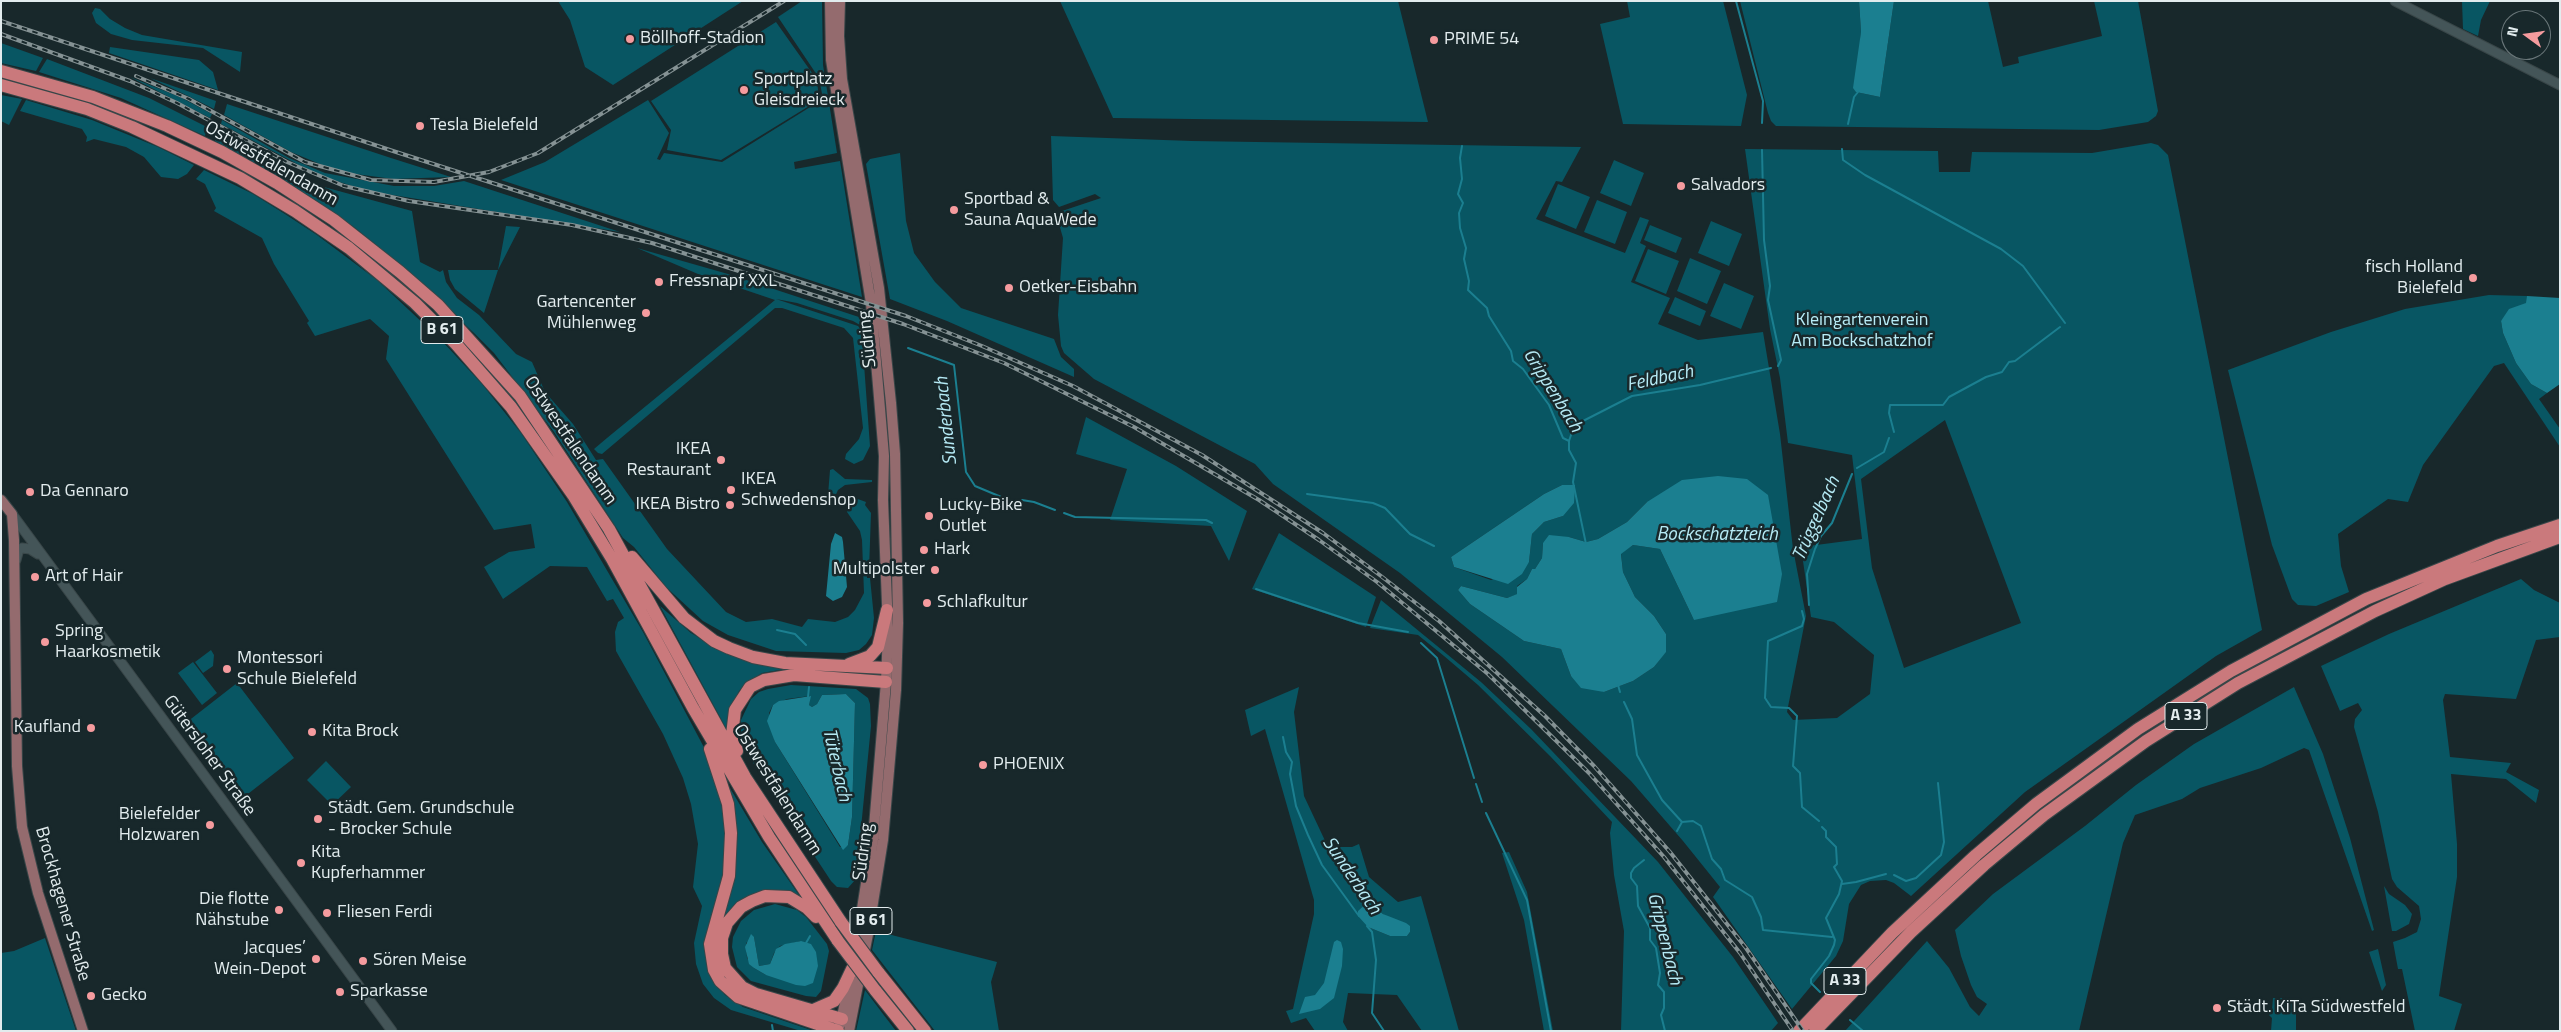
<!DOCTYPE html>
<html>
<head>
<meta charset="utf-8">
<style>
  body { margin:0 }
  #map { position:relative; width:2561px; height:1032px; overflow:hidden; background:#18282b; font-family:"Titillium Web",sans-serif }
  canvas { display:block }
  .frame { position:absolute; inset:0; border:2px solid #e2ecee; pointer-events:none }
  .north { position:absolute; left:2501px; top:10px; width:50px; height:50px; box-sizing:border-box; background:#18282b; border:1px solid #697679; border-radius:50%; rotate:284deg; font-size:14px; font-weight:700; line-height:20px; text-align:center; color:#e2ecee }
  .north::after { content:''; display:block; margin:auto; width:18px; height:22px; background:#f59b9e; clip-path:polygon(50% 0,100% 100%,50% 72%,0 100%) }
</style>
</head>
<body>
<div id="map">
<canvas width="2561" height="1032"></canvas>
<div class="frame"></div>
<div class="north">N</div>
</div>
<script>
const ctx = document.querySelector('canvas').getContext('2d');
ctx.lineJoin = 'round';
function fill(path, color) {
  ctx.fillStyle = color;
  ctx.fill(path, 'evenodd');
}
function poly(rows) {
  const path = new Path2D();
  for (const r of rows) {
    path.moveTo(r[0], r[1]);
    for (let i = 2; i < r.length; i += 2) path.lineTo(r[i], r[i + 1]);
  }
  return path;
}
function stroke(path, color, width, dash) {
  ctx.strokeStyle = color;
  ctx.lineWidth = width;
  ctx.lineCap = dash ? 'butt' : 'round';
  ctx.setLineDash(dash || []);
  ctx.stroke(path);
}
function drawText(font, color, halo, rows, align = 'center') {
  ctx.font = font + ' "Titillium Web",sans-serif';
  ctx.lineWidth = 5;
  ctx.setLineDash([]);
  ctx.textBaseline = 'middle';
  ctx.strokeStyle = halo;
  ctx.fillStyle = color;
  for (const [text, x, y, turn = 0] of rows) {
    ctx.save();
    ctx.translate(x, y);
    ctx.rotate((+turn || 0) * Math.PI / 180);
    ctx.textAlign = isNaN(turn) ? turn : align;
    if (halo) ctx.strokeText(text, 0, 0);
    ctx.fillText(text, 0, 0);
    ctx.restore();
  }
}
const green = poly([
  [558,1,743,1,613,85,585,67,570,20],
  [802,1,822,1,823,65,837,153,794,162,795,169,840,161,862,297,501,180,545,162,648,100,669,133,657,159,660,160,664,153,722,162,823,99,819,78,778,17],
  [1060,1,1398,1,1428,122,1113,118],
  [1627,1,1723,1,1747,95,1741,126,1623,124,1600,24,1630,17],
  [1740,1,1859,1,1861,32,1856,92,1880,97,1894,1,1988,1,2003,67,2019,63,2018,57,2102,36,2094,1,2138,1,2158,111,2156,116,2148,122,2099,130,1776,126,1771,121,1768,113],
  [2462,1,2490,1,2481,20,2478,36,2463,29],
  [95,8,100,9,110,19,125,28,142,35,242,52,240,72,203,48,132,40,111,34,96,23,92,13],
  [776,22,817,80,819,100,721,160,667,150,671,130,651,101],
  [1,43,43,58,36,71,1,63],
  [110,47,199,60,213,72,218,90,109,53],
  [47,59,149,98,207,127,205,136,121,98,39,72],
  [130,77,180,97,212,114,210,118],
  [150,78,216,101,214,109,188,96],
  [1,95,22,99,9,125,1,121],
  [26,100,92,120,158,147,194,165,187,174,178,179,161,177,144,157,126,147,94,139,86,142,87,137,82,129,20,111],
  [227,104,391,158,451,177,393,179,348,173,327,167,291,152,224,115],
  [222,120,289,158,325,173,394,186,434,186,464,181,620,232,368,191,327,178,299,165,221,124],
  [217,133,283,169,324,187,412,211,420,262,440,272,443,270,446,282,457,298,479,315,516,354,532,362,545,392,573,424,596,460,603,459,667,549,726,612,746,622,772,619,802,627,808,619,835,622,848,617,855,610,864,593,862,540,860,531,847,512,846,506,851,499,855,498,866,502,865,505,871,513,869,570,867,571,867,578,870,578,874,618,872,635,866,644,859,650,846,653,776,651,728,635,703,621,666,587,634,547,623,538,554,432,494,353,474,333,407,270,354,227,295,187,215,141],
  [1051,136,1192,141,1581,147,1562,182,1556,181,1536,219,1625,253,1640,217,1649,220,1640,243,1646,246,1631,282,1670,298,1658,324,1698,340,1763,332,1780,434,1793,549,1806,616,1787,712,1793,720,1837,718,1870,694,1874,655,1834,622,1811,617,1801,547,1862,539,1852,455,1788,443,1780,378,1770,329,1745,149,1938,151,1939,172,1970,172,1972,152,2092,153,2151,143,2158,145,2168,155,2262,630,2216,656,2025,792,1911,896,1894,883,1886,880,1870,881,1861,885,1849,904,1843,941,1836,956,1792,1009,1713,897,1720,887,1683,841,1631,781,1502,657,1400,573,1273,484,1255,464,1094,379,1064,353,1061,346,1058,315,1063,238,1057,217,1059,212,1101,198,1095,194,1059,207,1053,200],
  [1945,420,2021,623,1904,668,1872,568,1861,479],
  [1562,485,1563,516,1544,522,1532,534,1529,562,1491,580,1454,567,1451,557,1544,494],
  [1647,502,1694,620,1660,549,1633,545,1621,553,1623,572,1635,597,1654,616,1666,634,1666,651,1654,667,1633,681,1604,692,1571,676,1561,649,1524,641,1470,604,1458,590,1461,586,1507,598,1518,594,1517,586,1527,579,1532,569,1535,569,1542,558,1543,543,1569,537,1586,542,1598,539,1627,522],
  [900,153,906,221,914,253,935,282,961,308,1054,339,1061,357,1074,369,1074,377,947,321,890,299,866,164,870,159],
  [1614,160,1644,173,1631,206,1600,193],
  [204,170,253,194,285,214,317,235,377,280,442,341,482,384,521,433,567,502,643,632,708,755,725,814,725,867,705,942,707,965,712,979,725,995,743,1007,814,1031,801,1031,731,1010,714,998,703,984,696,964,694,943,702,906,693,887,698,844,691,804,683,778,663,734,616,651,615,632,618,622,624,618,613,599,607,601,587,567,550,566,503,599,484,567,509,552,535,548,531,524,494,530,386,359,389,336,370,319,315,336,307,323,309,321,274,264,262,238,214,211,216,208,205,184,196,179],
  [1558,184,1590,197,1576,229,1545,216],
  [1597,200,1627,212,1615,244,1584,232],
  [1711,221,1742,234,1729,266,1698,253],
  [1650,225,1682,238,1676,253,1644,240],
  [506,226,520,227,498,270,484,313,455,289,450,280,448,270,498,270],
  [637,248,728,274,865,319,867,329,853,321,797,303,776,299,858,326,867,337,864,364,870,446,863,460,854,464,845,459,846,454,859,439,863,428,853,338,844,328,782,308,775,308,602,454,598,453,594,449,607,438,775,300,698,274],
  [1648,249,1679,261,1666,294,1635,281],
  [1690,258,1721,271,1707,304,1677,291],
  [1724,283,1754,296,1741,329,1710,316],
  [2489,295,2527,296,2527,303,2501,321,2503,333,2516,363,2531,384,2547,393,2539,399,2560,429,2560,447,2504,363,2494,366,2423,465,2408,502,2388,499,2338,534,2341,566,2349,592,2316,606,2298,605,2292,599,2272,545,2228,370,2331,332,2405,309],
  [1675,297,1706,311,1700,326,1668,313],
  [1086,417,1176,466,1247,511,1229,561,1211,526,1110,520,1127,469,1076,454],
  [833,469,845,479,872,480,872,482,845,485,838,490,833,501,828,495,830,470],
  [1279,533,1376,597,1366,627,1252,589],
  [2521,579,2534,590,2560,603,2560,637,2536,640,2516,699,2445,694,2443,700,2450,757,2511,763,2506,772,2539,790,2536,803,2506,779,2451,774,2457,844,2457,877,2439,996,2462,1004,2454,1031,2415,1031,2402,969,2398,969,2393,942,2405,938,2417,932,2421,919,2419,906,2397,887,2392,879,2378,812,2354,727,2355,719,2362,710,2358,703,2340,711,2321,666,2389,634],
  [1381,600,1481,682,1531,729,1658,862,1733,957,1770,1011,1778,1023,1771,1031,1621,1031,1624,931,1614,875,1610,833,1612,822,1550,756,1478,685,1444,656,1418,635,1370,628],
  [660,606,691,633,713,646,785,669,762,673,745,684,739,691,730,711,728,732],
  [211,650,214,655,213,666,203,673,195,662],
  [193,662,217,693,202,705,178,673],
  [237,683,294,758,244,797,187,722],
  [791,685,856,689,868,698,870,704,871,726,856,879,848,888,837,887,831,881,750,758,741,732,741,720,751,699,759,692,768,689],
  [840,694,846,694,855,703,852,817,848,845,840,847,775,742,769,713,773,705,787,699,810,696,809,705,812,707,817,704,822,695],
  [1299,687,1294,712,1304,796,1328,847,1352,847,1359,844,1369,877,1398,902,1421,896,1459,1031,1422,1031,1397,995,1348,993,1343,1022,1348,1031,1315,1031,1306,1018,1291,1023,1286,1011,1293,1009,1314,914,1314,900,1265,729,1251,736,1245,710],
  [1368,902,1383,914,1410,932,1407,936,1390,936,1368,927],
  [2294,687,2323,754,2350,838,2374,930,2372,931,2309,750,2304,748,2261,768,2200,788,2182,799,2135,815,2123,843,2079,1031,1845,1031,1927,941,1949,968,1970,1007,1979,1016,1987,1004,1977,997,1971,985,1961,956,1955,930,1993,894,2085,826,2136,785,2194,744],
  [326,761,351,787,332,805,307,780],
  [727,783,762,842,799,895,781,890,769,891,719,928,731,885],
  [1509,852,1527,892,1553,1031,1544,1031,1524,920,1502,853],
  [2384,886,2389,894,2405,905,2412,914,2409,924,2396,931,2392,931],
  [775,904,797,910,806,917,827,944,829,951,821,991,816,997,806,996,751,981,737,967,732,947,733,937,741,921,754,910],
  [754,937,759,966,770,964,774,953,780,946,801,941,766,975,754,968,747,958,746,943],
  [876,931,997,962,991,982,999,1031,935,1031,872,950],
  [45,938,76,1031,1,1031,1,953,14,951],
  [2378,949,2386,985,2382,991,2369,952],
  [865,990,883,1014,896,1031,856,1031],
  [2273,998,2292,998,2296,1002,2296,1031,2271,1031,2272,1018,2269,1015,2272,1010]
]);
const water = poly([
  [1859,1,1894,1,1880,97,1856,92,1853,88,1861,32],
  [2527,296,2560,298,2560,384,2547,393,2531,384,2516,363,2503,333,2501,321,2509,309,2526,303],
  [1718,476,1747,479,1768,495,1782,574,1777,602,1694,620,1660,549,1633,545,1621,554,1623,572,1635,597,1654,616,1666,634,1666,652,1654,667,1633,681,1604,692,1581,688,1571,676,1561,649,1524,641,1470,604,1458,590,1461,586,1507,598,1517,594,1517,587,1527,579,1532,569,1535,569,1542,558,1543,543,1549,535,1569,537,1586,542,1598,539,1627,522,1647,502,1682,480],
  [1562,485,1575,485,1574,503,1563,516,1544,522,1532,534,1529,562,1522,574,1508,584,1454,567,1451,557,1544,494],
  [835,533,842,537,843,542,847,587,842,597,833,601,826,596,831,544],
  [846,694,855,703,852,817,848,845,843,850,775,742,767,721,773,705,779,701,811,696,809,705,812,707,817,704,822,695],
  [1368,902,1383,914,1406,923,1410,926,1410,932,1407,936,1390,936,1368,927,1358,916,1358,911],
  [751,934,754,937,759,966,770,964,776,949,785,944,801,941,811,944,816,952,818,966,813,983,805,986,796,985,766,975,754,968,749,964,745,947],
  [1337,940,1341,942,1343,949,1342,966,1334,998,1320,1009,1299,1014,1305,997,1315,995,1324,983,1334,942]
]);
const stream = poly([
  [1736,1,1763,101,1762,123],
  [1848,124,1854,97,1858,92],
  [1462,146,1460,158,1462,179,1458,194,1463,203,1459,213,1460,228,1466,248,1464,259,1469,281,1468,290,1487,308,1489,316,1511,351,1513,361,1523,369,1549,405,1563,438,1569,441],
  [1842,149,1843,160,1865,175,2001,249,2023,266,2065,323],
  [1762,150,1764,240,1770,286,1768,300,1781,360,1778,366],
  [908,348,954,365,966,472,975,486,1006,499],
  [1894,432,1889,413,1890,405,1943,405,1949,397,1986,377,2002,372,2009,362,2015,361,2060,327],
  [1857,468,1884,452,1889,438],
  [1307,494,1373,503,1385,508,1410,534,1434,546],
  [1022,500,1034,502,1055,510],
  [1064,513,1075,517,1206,520,1212,523],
  [1586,544,1573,482,1576,463,1569,450,1569,441,1572,432,1583,421,1632,396,1700,385,1771,368],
  [1256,589,1358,623,1408,632],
  [1809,605,1807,574,1815,549,1821,536,1832,523,1852,474],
  [1802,611,1804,619,1802,626,1768,641,1765,698,1771,707,1789,708,1797,716,1793,766,1800,773,1802,807,1819,821],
  [777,630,795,634,806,645],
  [1421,643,1437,658,1474,778],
  [1618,685,1620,692],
  [808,697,809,687],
  [1624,702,1632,719,1637,755,1662,800,1682,822,1677,831],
  [1283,737,1286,752,1292,762,1290,774,1296,806,1308,835,1322,865,1359,916],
  [1476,784,1482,802],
  [1486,813,1527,900,1551,1031],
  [1682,822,1693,821,1701,826,1712,859,1721,869,1725,880,1752,897,1761,917,1763,930,1832,937],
  [1644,860,1634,868,1631,873,1631,878,1637,886,1638,906,1650,928,1650,940,1656,948,1660,973,1658,985,1664,992,1664,1008,1661,1015,1665,1031],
  [1894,875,1906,881,1916,878,1941,855,1944,842,1938,783],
  [1842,884,1856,882,1886,874],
  [1367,926,1372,932,1376,960,1372,1013,1384,1031],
  [806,943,810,936],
  [1820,992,1811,983,1811,979,1829,956,1834,945,1835,940,1826,918,1839,894,1842,881,1834,867,1837,864,1836,847,1826,837,1826,831,1822,827],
  [1850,1020,1863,1031],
  [772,1025,773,1031]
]);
const minor = poly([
  [2395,1,2560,85],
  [12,514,392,1031],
  [16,560,19,549,22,548,30,549,38,554]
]);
const major = poly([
  [830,1,831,60,871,303,884,456,883,500,888,630,886,682,873,839,853,966],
  [840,1,839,36,842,79,879,288,891,403,895,454,898,623,896,690,883,840,868,934,849,1031],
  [1,500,12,514,14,540,17,766,22,827,38,893,83,1031],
  [840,1025,850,981]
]);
const highway = poly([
  [1,71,93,97,167,126,222,152,277,183,334,220,400,272,438,305,520,396,609,529,745,777,841,922],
  [1,85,87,109,132,127,240,178,295,211,349,248,415,303,456,344,511,407,573,495,612,559,693,708,769,837,838,941],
  [632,557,684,618,714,641,729,648,753,657,785,663,887,668],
  [849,664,870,656,878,647,887,610],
  [710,749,728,804,731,833,729,876,710,944,714,970,720,981,738,997,838,1031],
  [737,751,732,735,735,710,750,687,764,680,794,675,886,682],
  [816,917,807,908,789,897,765,896,752,901,741,907,727,923,722,938,722,954,725,968,742,987,756,994,842,1019],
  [878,972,925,1031],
  [875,990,908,1031],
  [811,1011,834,1001,843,988,852,969],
  [1799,1031,1892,933,1976,855,2036,804,2138,729,2231,671,2366,599,2497,546,2560,525],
  [1815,1031,1911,932,1984,865,2044,815,2146,741,2238,683,2375,611,2445,579,2560,537]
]);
const rail = poly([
  [1,21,393,151,906,316,982,346,1073,386,1202,455,1323,533,1381,576,1439,621,1545,716,1594,766,1670,852,1746,948,1803,1031],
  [1,34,130,81,177,103,287,162,344,186,409,201,572,225,652,243,903,324,1004,363,1134,427,1259,500,1319,540,1377,582,1488,674,1589,773,1664,857,1740,953,1793,1031],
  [136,76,189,99,305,162,371,180,434,182,489,172,538,153,784,1]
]);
const highwayBridge = poly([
  [841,922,878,972],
  [838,941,875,990]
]);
const markers = [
  [630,39,5,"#f59b9e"],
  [1434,40,5,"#f59b9e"],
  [744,90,5,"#f59b9e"],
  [420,126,5,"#f59b9e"],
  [1681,186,5,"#f59b9e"],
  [954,210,5,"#f59b9e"],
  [2473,278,5,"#f59b9e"],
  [659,282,5,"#f59b9e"],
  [1009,288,5,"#f59b9e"],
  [646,313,5,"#f59b9e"],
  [721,460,5,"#f59b9e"],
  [731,490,5,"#f59b9e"],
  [30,492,5,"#f59b9e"],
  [730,505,5,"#f59b9e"],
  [929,516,5,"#f59b9e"],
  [924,550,5,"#f59b9e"],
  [935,570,5,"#f59b9e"],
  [35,577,5,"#f59b9e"],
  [927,603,5,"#f59b9e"],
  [45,642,5,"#f59b9e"],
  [227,669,5,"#f59b9e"],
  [91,728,5,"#f59b9e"],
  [312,732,5,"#f59b9e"],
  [983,765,5,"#f59b9e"],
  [318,819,5,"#f59b9e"],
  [210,825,5,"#f59b9e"],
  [301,863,5,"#f59b9e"],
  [279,910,5,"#f59b9e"],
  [327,913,5,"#f59b9e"],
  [316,959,5,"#f59b9e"],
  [363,961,5,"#f59b9e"],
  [340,992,5,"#f59b9e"],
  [91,996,5,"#f59b9e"],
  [2217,1008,5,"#f59b9e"]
];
const shields = [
  [442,330,42],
  [2186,716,42],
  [871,921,42],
  [1845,981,42]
];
const shieldNames = [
  ["B 61",442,330],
  ["A 33",2186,716],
  ["B 61",871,921],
  ["A 33",1845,981]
];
const poiNames = [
  ["Böllhoff-Stadion",640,39],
  ["PRIME 54",1444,40],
  ["Sportplatz",754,80],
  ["Gleisdreieck",754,101],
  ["Tesla Bielefeld",430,126],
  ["Salvadors",1691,186],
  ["Sportbad &",964,200],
  ["Sauna AquaWede",964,221],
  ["fisch Holland",2463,268,"right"],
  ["Bielefeld",2463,289,"right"],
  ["Fressnapf XXL",669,282],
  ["Oetker-Eisbahn",1019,288],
  ["Gartencenter",636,303,"right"],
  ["Mühlenweg",636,324,"right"],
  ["IKEA",711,450,"right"],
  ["Restaurant",711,471,"right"],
  ["IKEA",741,480],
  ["Schwedenshop",741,501],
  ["Da Gennaro",40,492],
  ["IKEA Bistro",720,505,"right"],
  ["Lucky-Bike",939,506],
  ["Outlet",939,527],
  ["Hark",934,550],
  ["Multipolster",925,570,"right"],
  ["Art of Hair",45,577],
  ["Schlafkultur",937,603],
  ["Spring",55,632],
  ["Haarkosmetik",55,653],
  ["Montessori",237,659],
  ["Schule Bielefeld",237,680],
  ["Kaufland",81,728,"right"],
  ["Kita Brock",322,732],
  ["PHOENIX",993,765],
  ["Städt. Gem. Grundschule",328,809],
  ["- Brocker Schule",328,830],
  ["Bielefelder",200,815,"right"],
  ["Holzwaren",200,836,"right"],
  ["Kita",311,853],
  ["Kupferhammer",311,874],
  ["Die flotte",269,900,"right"],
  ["Nähstube",269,921,"right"],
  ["Fliesen Ferdi",337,913],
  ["Jacques’",306,949,"right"],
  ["Wein-Depot",306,970,"right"],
  ["Sören Meise",373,961],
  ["Sparkasse",350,992],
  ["Gecko",101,996],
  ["Städt. KiTa Südwestfeld",2227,1008]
];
const streetNames = [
  ["Ostwestfalendamm",271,164,30],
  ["Südring",868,339,-96],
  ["Ostwestfalendamm",570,441,56],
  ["Gütersloher Straße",209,756,54],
  ["Ostwestfalendamm",777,790,58],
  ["Südring",864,852,-82],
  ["Brockhagener Straße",62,904,74]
];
const parkNames = [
  ["Kleingartenverein",1862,321],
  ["Am Bockschatzhof",1862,342]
];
const waterNames = [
  ["Feldbach",1660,379,-12],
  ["Grippenbach",1552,391,58],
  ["Sunderbach",947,421,-96],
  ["Trüggelbach",1817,519,-66],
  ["Bockschatzteich",1717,535],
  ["Tüterbach",836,765,77],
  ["Sunderbach",1351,876,56],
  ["Grippenbach",1664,939,76]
];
fill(green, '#085663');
fill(water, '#1b7f90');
stroke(stream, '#1b7f90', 2);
stroke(minor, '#394648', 11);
stroke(major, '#394648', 12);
stroke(highway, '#394648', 14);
stroke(minor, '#445558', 9);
stroke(major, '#946b6e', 10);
stroke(highway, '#ca797c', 12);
stroke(rail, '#859294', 4);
stroke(rail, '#18282b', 2, [5.5]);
stroke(highwayBridge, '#394648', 14, []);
stroke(highwayBridge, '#ca797c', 12);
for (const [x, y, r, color] of markers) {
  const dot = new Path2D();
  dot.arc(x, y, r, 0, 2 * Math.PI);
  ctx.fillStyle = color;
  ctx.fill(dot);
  stroke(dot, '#18282b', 2);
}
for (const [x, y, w] of shields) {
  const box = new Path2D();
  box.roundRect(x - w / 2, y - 13.5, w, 27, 4);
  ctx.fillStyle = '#18282b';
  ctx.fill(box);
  stroke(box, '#e2ecee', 1);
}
drawText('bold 16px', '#e2ecee', null, shieldNames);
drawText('18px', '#e2ecee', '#18282b', poiNames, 'left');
drawText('18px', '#e2ecee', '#18282b', streetNames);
drawText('18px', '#b7ecf7', '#18282b', parkNames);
drawText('italic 19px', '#b5eaf5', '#18282b', waterNames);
</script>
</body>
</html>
